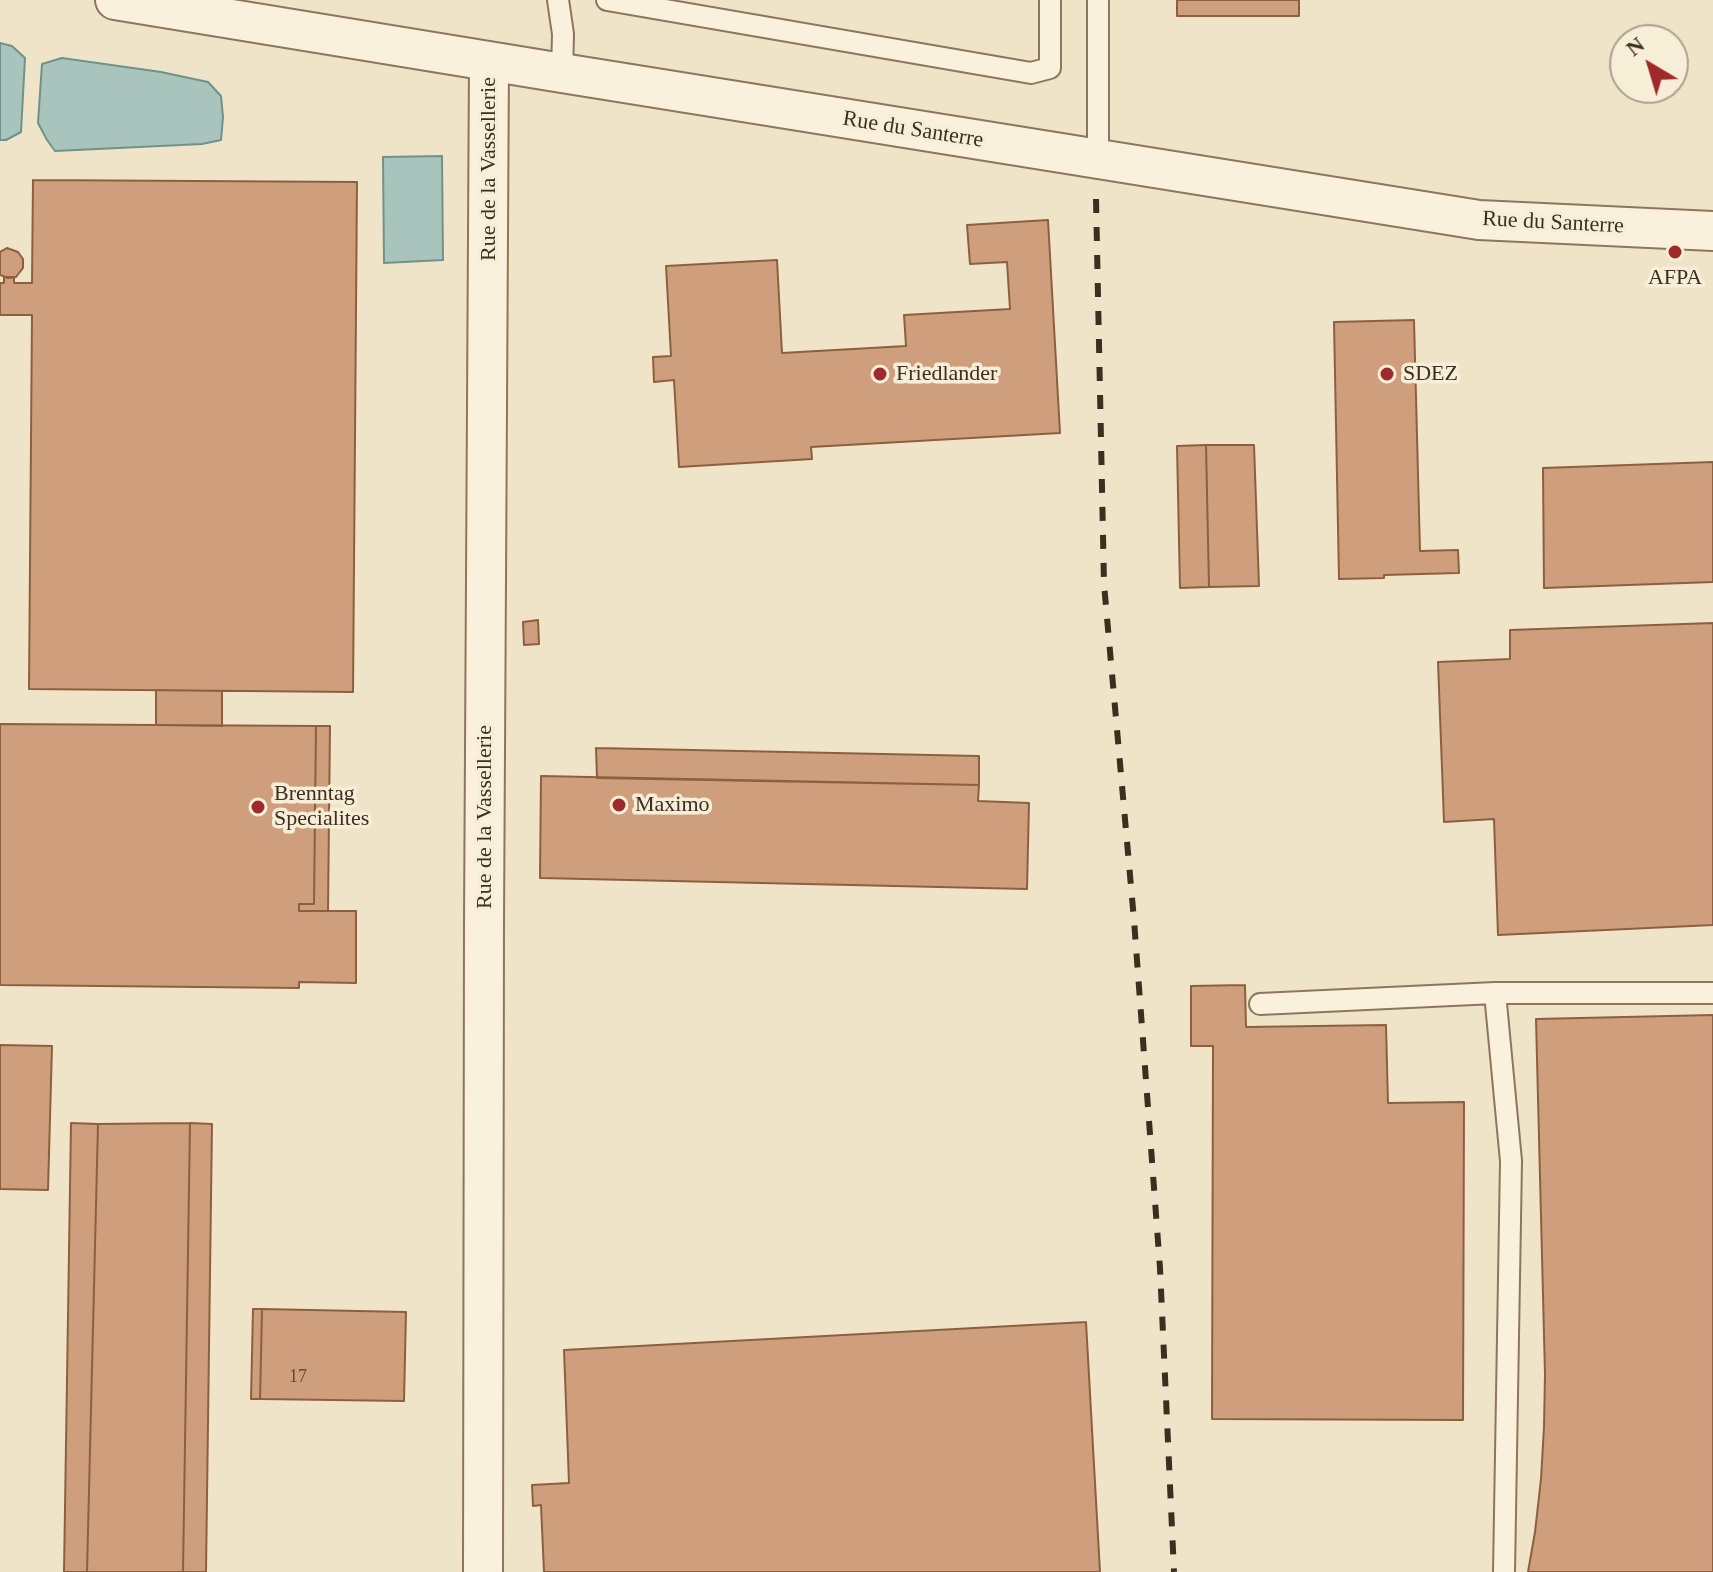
<!DOCTYPE html>
<html>
<head>
<meta charset="utf-8">
<style>
  body { margin:0 }
  #map { position:relative; width:1713px; height:1572px; overflow:hidden; background:#f0e4c8; font-family:Georgia,serif }
  canvas { display:block }
  .north { position:absolute; left:1609px; top:24px; width:80px; height:80px; box-sizing:border-box; background:#f7eed8; border:2px solid #ada18e; border-radius:50%; rotate:322deg; font-size:22px; font-weight:700; line-height:32px; text-align:center; color:#3d2e20 }
  .north::after { content:''; display:block; margin:auto; width:28px; height:36px; background:#9e2a2b; clip-path:polygon(50% 0,100% 100%,50% 72%,0 100%) }
</style>
</head>
<body>
<div id="map">
<canvas width="1713" height="1572"></canvas>
<div class="north">N</div>
</div>
<script>
const ctx = document.querySelector('canvas').getContext('2d');
ctx.lineJoin = 'round';
function fill(path, color) {
  ctx.fillStyle = color;
  ctx.fill(path, 'evenodd');
}
function poly(rows) {
  const path = new Path2D();
  for (const r of rows) {
    path.moveTo(r[0], r[1]);
    for (let i = 2; i < r.length; i += 2) path.lineTo(r[i], r[i + 1]);
  }
  return path;
}
function stroke(path, color, width, dash) {
  ctx.strokeStyle = color;
  ctx.lineWidth = width;
  ctx.lineCap = dash ? 'butt' : 'round';
  ctx.setLineDash(dash || []);
  ctx.stroke(path);
}
function drawText(font, color, halo, rows, align = 'center') {
  ctx.font = font + ' Georgia,serif';
  ctx.lineWidth = 7;
  ctx.setLineDash([]);
  ctx.textBaseline = 'middle';
  ctx.strokeStyle = halo;
  ctx.fillStyle = color;
  for (const [text, x, y, turn = 0] of rows) {
    ctx.save();
    ctx.translate(x, y);
    ctx.rotate((+turn || 0) * Math.PI / 180);
    ctx.textAlign = isNaN(turn) ? turn : align;
    if (halo) ctx.strokeText(text, 0, 0);
    ctx.fillText(text, 0, 0);
    ctx.restore();
  }
}
const water = poly([
  [0,43,12,46,25,58,21,132,6,140,0,140,0,43],
  [62,58,161,72,208,82,221,96,223,117,221,140,202,144,55,151,47,140,38,123,42,64,62,58],
  [442,156,443,260,384,263,383,157,442,156]
]);
const building = poly([
  [1177,0,1299,0,1299,16,1177,16,1177,0],
  [33,180,357,182,353,692,29,689,32,315,0,315,0,283,4,283,4,277,14,277,14,283,32,283,33,180],
  [1048,220,1060,433,811,447,812,459,679,467,674,380,654,382,653,357,671,356,666,266,777,260,782,353,906,346,904,315,1010,309,1007,262,970,264,967,225,1048,220],
  [7,248,18,252,23,259,23,268,16,277,8,278,0,275,0,252,7,248],
  [1414,320,1420,551,1458,550,1459,573,1384,575,1384,578,1339,579,1334,322,1414,320],
  [1206,445,1254,445,1259,586,1209,587,1206,445],
  [1206,445,1209,587,1180,588,1177,446,1206,445],
  [1713,462,1713,582,1544,588,1543,468,1713,462],
  [538,620,539,644,524,645,523,622,538,620],
  [1713,623,1713,925,1498,935,1494,819,1444,822,1438,662,1510,659,1510,630,1713,623],
  [156,690,222,691,222,726,156,725,156,690],
  [0,724,316,726,314,904,299,904,299,911,356,911,356,983,299,982,299,988,0,985,0,724],
  [316,726,330,726,328,911,299,911,299,904,314,904,316,726],
  [596,748,979,756,979,785,597,778,596,748],
  [541,776,979,785,978,801,1029,803,1027,889,540,878,541,776],
  [1245,985,1246,1027,1386,1025,1388,1103,1464,1102,1463,1420,1212,1419,1213,1046,1191,1046,1191,986,1245,985],
  [1713,1015,1713,1572,1528,1572,1535,1532,1541,1479,1544,1427,1545,1374,1536,1019,1713,1015],
  [0,1045,52,1046,48,1190,0,1189,0,1045],
  [71,1123,98,1124,87,1572,64,1572,71,1123],
  [190,1123,183,1572,87,1572,98,1124,190,1123],
  [190,1123,212,1124,206,1572,183,1572,190,1123],
  [253,1309,262,1309,260,1399,251,1399,253,1309],
  [262,1309,406,1312,404,1401,260,1399,262,1309],
  [1086,1322,1100,1572,544,1572,541,1505,533,1506,532,1485,569,1483,564,1350,1086,1322]
]);
const service = poly([
  [558,0,563,34,562,73],
  [607,0,1031,73,1050,68,1050,0],
  [1098,0,1098,159],
  [1495,993,1713,993],
  [1260,1004,1495,993,1511,1161,1504,1572]
]);
const minor = poly([
  [115,0,562,73,1479,220,1713,231],
  [483,1572,484,920,489,62]
]);
const rail = poly([
  [1096,199,1104,584,1134,920,1160,1268,1174,1572]
]);
const markers = [
  [1675,252,8,"#9e2a2b"],
  [880,374,8,"#9e2a2b"],
  [1387,374,8,"#9e2a2b"],
  [619,805,8,"#9e2a2b"],
  [258,807,8,"#9e2a2b"]
];
const numberNames = [
  ["17",298,1377]
];
const streetNames = [
  ["Rue du Santerre",913,130,9],
  ["Rue de la Vassellerie",489,169,-90],
  ["Rue du Santerre",1553,223,3],
  ["Rue de la Vassellerie",485,817,-90]
];
const poiNames = [
  ["AFPA",1675,278,"center"],
  ["Friedlander",896,374],
  ["SDEZ",1403,374],
  ["Brenntag",274,794],
  ["Specialites",274,819],
  ["Maximo",635,805]
];
fill(water, '#a9c4bc');
stroke(water, '#6f938a', 2);
fill(building, '#cf9f7d');
stroke(building, '#8d5f41', 2);
stroke(service, '#8d765c', 24);
stroke(minor, '#8d765c', 42);
stroke(service, '#faf1dc', 20);
stroke(minor, '#faf1dc', 38);
stroke(rail, '#3d2e20', 6, [14, 14]);
for (const [x, y, r, color] of markers) {
  const dot = new Path2D();
  dot.arc(x, y, r, 0, 2 * Math.PI);
  ctx.fillStyle = color;
  ctx.fill(dot);
  stroke(dot, '#f7eed8', 3);
}
drawText('18px', '#624a37', null, numberNames);
drawText('22px', '#3d2e20', '#f7eed8', streetNames);
drawText('22px', '#3d2e20', '#f7eed8', poiNames, 'left');
</script>
</body>
</html>
